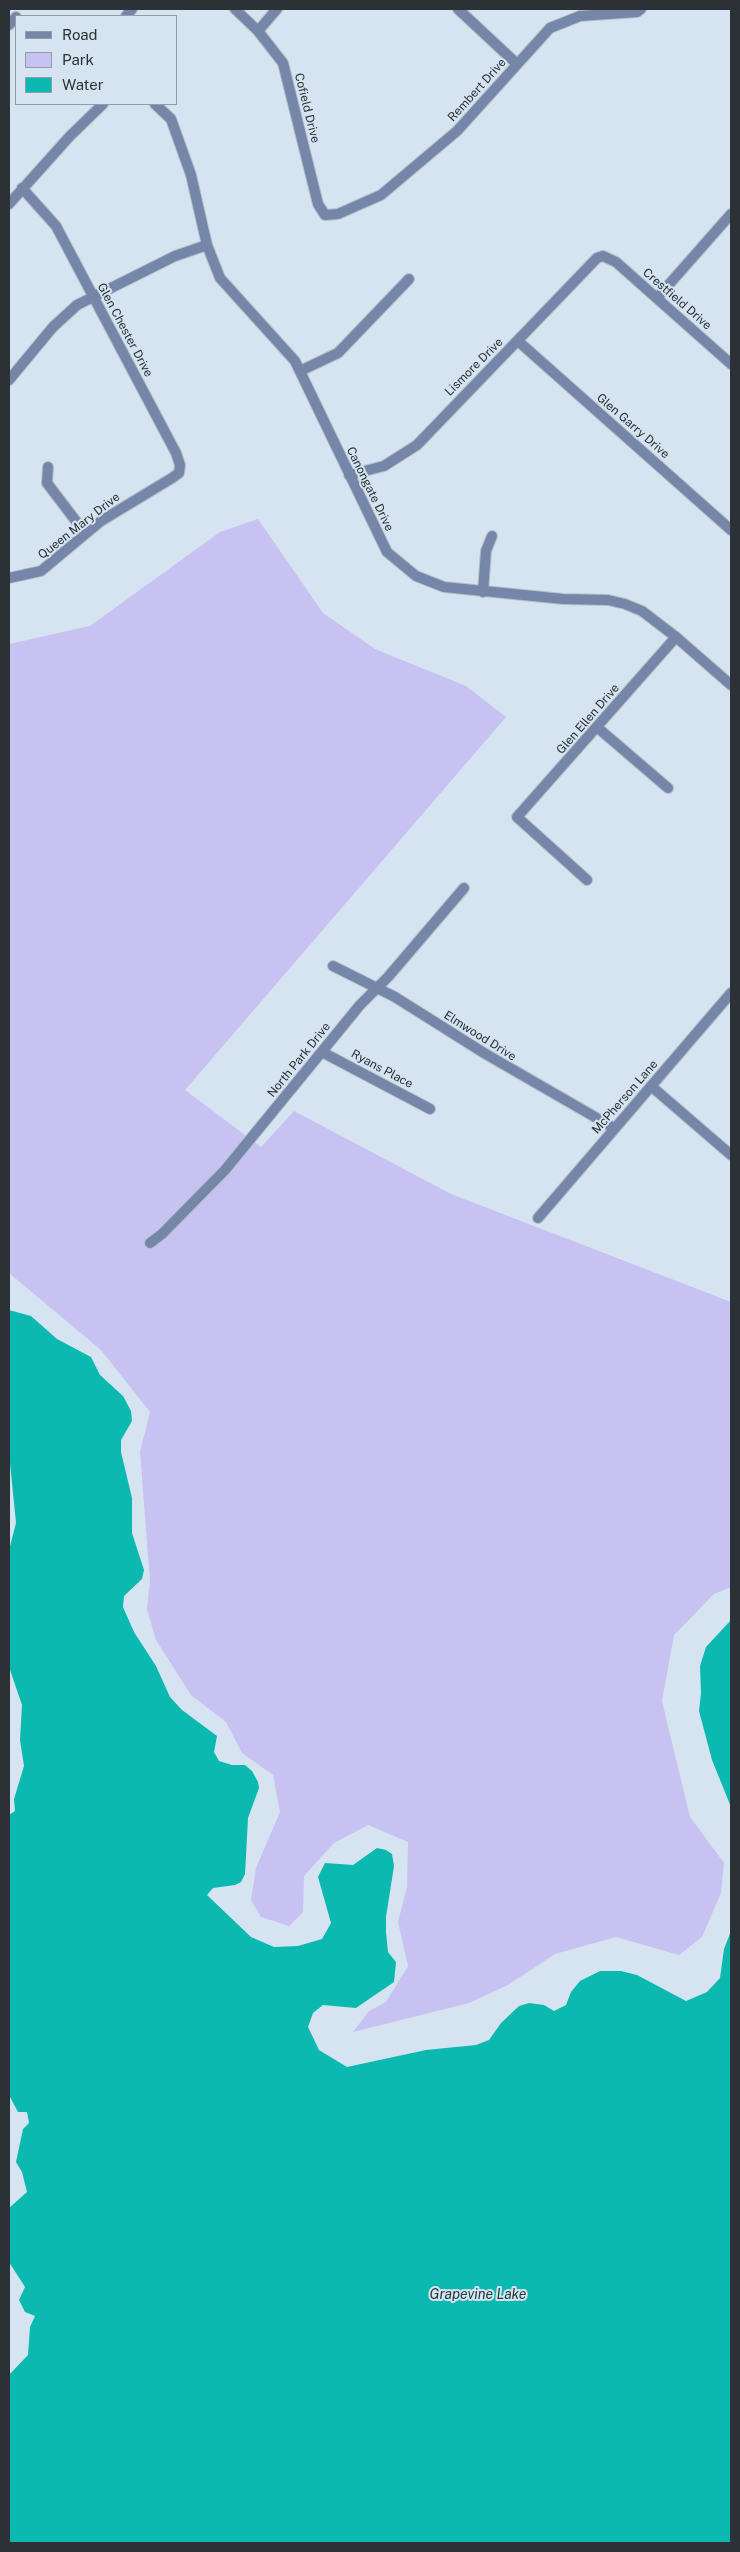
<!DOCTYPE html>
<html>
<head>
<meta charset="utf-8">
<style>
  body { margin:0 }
  #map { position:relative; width:740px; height:2552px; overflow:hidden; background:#d5e4f0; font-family:"Public Sans",sans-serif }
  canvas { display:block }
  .frame { position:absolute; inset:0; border:10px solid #2b3135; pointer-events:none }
  .legend { position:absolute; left:15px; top:15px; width:162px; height:90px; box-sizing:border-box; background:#d5e4f0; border:1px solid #919ca5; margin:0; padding:6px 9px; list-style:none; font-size:15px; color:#2b3135 }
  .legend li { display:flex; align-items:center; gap:10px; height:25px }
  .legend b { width:25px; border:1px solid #919ca5 }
</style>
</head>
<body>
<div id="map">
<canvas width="740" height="2552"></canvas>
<div class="frame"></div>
<ul class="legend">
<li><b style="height:6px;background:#7686a8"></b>Road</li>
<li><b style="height:14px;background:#c8c2f2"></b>Park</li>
<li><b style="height:14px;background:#0bb9b1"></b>Water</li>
</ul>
</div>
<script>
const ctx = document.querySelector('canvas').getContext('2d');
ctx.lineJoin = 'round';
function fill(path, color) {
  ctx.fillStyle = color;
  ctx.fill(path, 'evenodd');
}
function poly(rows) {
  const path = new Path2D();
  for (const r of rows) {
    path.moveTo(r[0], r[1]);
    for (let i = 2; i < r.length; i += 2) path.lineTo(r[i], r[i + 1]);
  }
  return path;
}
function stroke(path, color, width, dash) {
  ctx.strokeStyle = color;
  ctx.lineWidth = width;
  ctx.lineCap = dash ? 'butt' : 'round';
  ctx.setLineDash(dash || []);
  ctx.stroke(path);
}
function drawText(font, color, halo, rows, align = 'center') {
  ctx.font = font + ' "Public Sans",sans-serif';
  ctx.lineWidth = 4;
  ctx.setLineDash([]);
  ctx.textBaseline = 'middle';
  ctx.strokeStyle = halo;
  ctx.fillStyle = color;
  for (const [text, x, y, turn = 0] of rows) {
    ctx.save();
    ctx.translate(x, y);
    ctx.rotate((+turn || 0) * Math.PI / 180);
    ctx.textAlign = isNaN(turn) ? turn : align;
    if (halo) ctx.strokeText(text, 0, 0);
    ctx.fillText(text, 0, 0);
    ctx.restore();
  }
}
const green = poly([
  [258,519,323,613,375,649,466,686,506,717,185,1090,261,1147,294,1111,451,1194,731,1302,731,1587,714,1594,674,1635,662,1701,690,1817,724,1863,721,1893,702,1937,679,1955,616,1937,555,1954,508,1985,469,2003,353,2032,369,2011,386,2002,408,1966,398,1922,407,1887,408,1842,368,1825,334,1843,304,1876,303,1912,289,1926,261,1917,251,1900,256,1868,280,1812,273,1775,242,1753,226,1722,191,1695,156,1640,147,1609,150,1581,140,1452,150,1412,101,1350,9,1273,9,644,90,626,220,532]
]);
const water = poly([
  [9,1310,31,1316,57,1339,91,1357,100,1375,123,1396,131,1411,132,1421,121,1440,121,1452,132,1498,132,1533,144,1570,142,1579,124,1596,123,1607,134,1632,156,1666,170,1697,182,1710,217,1736,214,1752,219,1761,232,1765,245,1765,252,1771,258,1782,259,1788,248,1818,245,1874,241,1882,235,1885,213,1888,207,1895,251,1937,274,1947,298,1946,322,1939,331,1923,318,1877,325,1863,353,1865,377,1848,386,1850,392,1854,394,1866,386,1917,386,1932,388,1952,396,1962,394,1982,356,2008,323,2005,313,2013,308,2027,319,2050,347,2067,426,2050,476,2045,489,2040,501,2023,519,2006,529,2003,544,2005,554,2011,566,2005,571,1992,580,1981,600,1971,621,1971,637,1975,686,2001,707,1992,720,1978,724,1949,731,1931,731,2543,9,2543,9,2375,28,2355,30,2327,35,2316,25,2312,19,2300,25,2287,9,2262,9,2208,27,2192,22,2172,16,2162,23,2129,29,2123,27,2112,18,2112,9,2095,9,1815,15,1811,14,1799,24,1766,20,1740,22,1705,9,1667,9,1550,16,1523,9,1453],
  [731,1620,731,1807,712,1760,699,1711,701,1693,700,1666,706,1647]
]);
const minor = poly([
  [235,9,258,31,283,63,318,204,325,215,338,214,381,195,457,131,550,28,580,16,637,12,641,9],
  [458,9,517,64],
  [126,16,132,9],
  [9,25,16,17],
  [258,31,277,9],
  [155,104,171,119,191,175,207,245,220,278,295,361,387,552,416,576,444,587,563,599,608,600,625,604,642,611,676,637,731,685],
  [9,204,70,136,103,104],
  [657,298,731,214],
  [518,341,731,530],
  [300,371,338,353,409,279],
  [9,380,53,327,77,305,175,256,207,245],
  [48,467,47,483,85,533],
  [349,475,384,466,417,445,597,258,603,256,616,262,731,364],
  [9,578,41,571,101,521,172,478,179,473,180,465,176,453,56,226,22,188],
  [483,592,486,551,492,536],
  [598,728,668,788],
  [587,880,517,817,676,637],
  [333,966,395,997,484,1053,614,1128],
  [322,1052,430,1109],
  [651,1086,731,1155],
  [538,1218,731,993],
  [150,1243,162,1234,225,1170,360,1005,388,977,464,888]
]);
const streetNames = [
  ["Rembert Drive",477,90,-48],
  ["Cofield Drive",307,108,76],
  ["Crestfield Drive",677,299,41],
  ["Glen Chester Drive",125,330,62],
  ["Lismore Drive",474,367,-45],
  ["Glen Garry Drive",633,426,41],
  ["Canongate Drive",370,489,64],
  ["Queen Mary Drive",79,526,-38],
  ["Glen Ellen Drive",588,719,-49],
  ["Elmwood Drive",480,1036,32],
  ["North Park Drive",299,1060,-51],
  ["Ryans Place",382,1069,28],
  ["McPherson Lane",625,1097,-49]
];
const waterNames = [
  ["Grapevine Lake",478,2295]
];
fill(green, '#c8c2f2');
fill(water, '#0bb9b1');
stroke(minor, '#b3c0cb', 12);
stroke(minor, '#7686a8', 10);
drawText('12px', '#2b3135', '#d5e4f0', streetNames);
drawText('italic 14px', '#213937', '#d5e4f0', waterNames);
</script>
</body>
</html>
